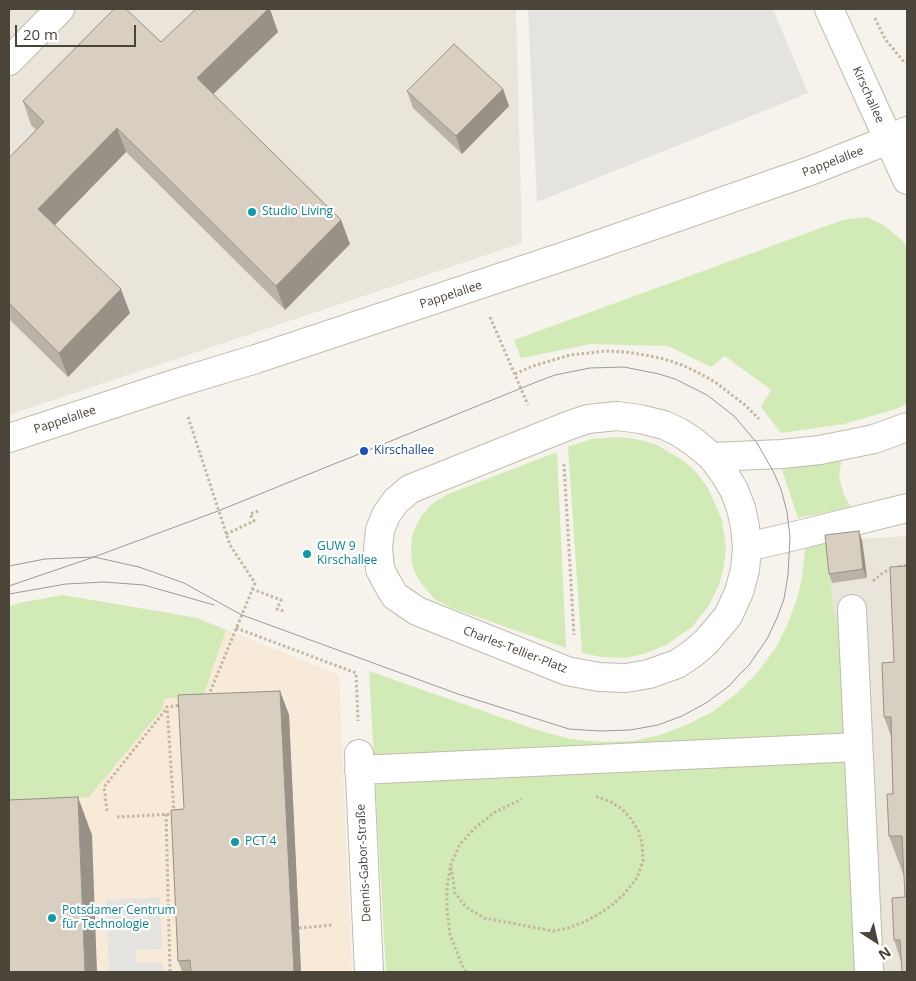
<!DOCTYPE html>
<html>
<head>
<meta charset="utf-8">
<style>
  body { margin:0 }
  #map { position:relative; width:916px; height:981px; overflow:hidden; background:#f6f3ec; font-family:"Open Sans",sans-serif }
  canvas { display:block }
  .frame { position:absolute; inset:0; border:10px solid #4b4439; pointer-events:none }
  .north { position:absolute; left:851px; top:916px; width:50px; height:50px; -webkit-text-stroke:4px #fff; paint-order:stroke; rotate:145deg; font-size:14px; font-weight:700; line-height:20px; text-align:center; color:#4b4439 }
  .north::after { content:''; display:block; margin:auto; width:18px; height:22px; background:#4b4439; clip-path:polygon(50% 0,100% 100%,50% 72%,0 100%) }
  .scale { position:absolute; left:15px; top:25px; width:121px; height:22px; box-sizing:border-box; border:2px solid #4b4439; border-top:0; padding-left:6px; font-size:15px; line-height:18px; white-space:nowrap; color:#4b4439; -webkit-text-stroke:4px #fff; paint-order:stroke }
</style>
</head>
<body>
<div id="map">
<canvas width="916" height="981"></canvas>
<div class="frame"></div>
<div class="north">N</div>
<div class="scale">20 m</div>
</div>
<script>
const ctx = document.querySelector('canvas').getContext('2d');
ctx.lineJoin = 'round';
function fill(path, color) {
  ctx.fillStyle = color;
  ctx.fill(path, 'evenodd');
}
function poly(rows) {
  const path = new Path2D();
  for (const r of rows) {
    path.moveTo(r[0], r[1]);
    for (let i = 2; i < r.length; i += 2) path.lineTo(r[i], r[i + 1]);
  }
  return path;
}
function stroke(path, color, width, dash) {
  ctx.strokeStyle = color;
  ctx.lineWidth = width;
  ctx.lineCap = dash ? 'butt' : 'round';
  ctx.setLineDash(dash || []);
  ctx.stroke(path);
}
function drawText(font, color, halo, rows, align = 'center') {
  ctx.font = font + ' "Open Sans",sans-serif';
  ctx.lineWidth = 4.5;
  ctx.setLineDash([]);
  ctx.textBaseline = 'middle';
  ctx.strokeStyle = halo;
  ctx.fillStyle = color;
  for (const [text, x, y, turn = 0] of rows) {
    ctx.save();
    ctx.translate(x, y);
    ctx.rotate((+turn || 0) * Math.PI / 180);
    ctx.textAlign = isNaN(turn) ? turn : align;
    if (halo) ctx.strokeText(text, 0, 0);
    ctx.fillText(text, 0, 0);
    ctx.restore();
  }
}
const residential = poly([
  [9,9,516,9,522,243,9,415],
  [907,536,907,972,858,972,834,615,827,541]
]);
const commercial = poly([
  [63,595,197,618,339,675,352,972,9,972,9,606,24,602]
]);
const green = poly([
  [867,217,885,226,904,242,907,251,907,404,896,409,844,424,781,433,761,407,771,390,725,356,711,367,668,346,591,344,521,358,514,340,843,220],
  [617,437,636,439,655,444,681,459,696,472,708,488,722,520,726,547,724,566,719,585,709,605,692,627,666,645,644,654,625,658,602,657,582,653,568,447,592,439],
  [557,452,566,647,566,648,452,608,434,599,421,583,415,573,412,563,411,548,412,536,416,526,422,515,433,503,448,494],
  [842,456,839,476,844,495,851,507,798,518,782,470],
  [827,541,834,614,840,617,858,972,386,972,369,671,540,731,571,739,600,742,632,741,660,735,686,725,712,712,736,694,758,672,777,646,788,623,796,602,802,578,805,549],
  [63,595,197,618,226,630,204,694,164,699,163,708,89,797,9,801,9,606,24,602]
]);
const parking = poly([
  [528,9,773,9,808,93,537,202],
  [160,897,162,949,136,950,136,963,163,963,163,972,109,972,106,900]
]);
const path = poly([
  [875,18,885,39,904,62,907,63],
  [490,317,528,405],
  [515,374,533,366,570,355,607,351,626,352,645,355,664,359,682,365,699,373,715,382,745,405,759,419],
  [188,417,230,545,255,583,208,697],
  [564,464,574,635],
  [226,534,254,521,250,514,258,511],
  [873,581,884,572,903,565,907,566],
  [252,589,281,600,277,609,284,611],
  [236,628,356,673,358,721],
  [107,811,104,787,167,708],
  [174,813,167,707,182,705],
  [166,814,170,972],
  [117,817,173,814],
  [451,867,455,893,466,907,484,918,553,931,568,928,584,922,597,915,611,906,624,894,637,878,643,861,642,843,638,830,631,819,622,809,611,802,595,796],
  [299,928,333,925],
  [466,972,461,963,450,934,447,911,447,887,451,864,460,844,476,827,495,812,522,799]
]);
const minor = poly([
  [829,9,907,180],
  [9,61,60,9],
  [617,416,640,419,664,425,679,432,694,442,712,457,724,473,734,490,741,508,745,527,747,547,745,570,739,592,728,616,706,642,692,654,677,664,649,674,626,678,599,677,588,675,567,671,417,611,395,596,386,581,380,569,378,548,380,530,386,515,396,501,410,489,570,425,588,419,617,416],
  [9,438,177,383,256,359,571,254,810,171,888,140,907,131],
  [712,457,782,454,820,450,874,439,907,427],
  [747,547,790,537,907,508],
  [852,609,869,972],
  [359,754,369,972],
  [359,770,858,747]
]);
const tram = poly([
  [9,566,45,559,94,557,139,567,184,583,229,608,242,615,458,694,569,729,600,731,630,730,658,725,682,716,706,703,729,686,738,676,749,665,767,639,777,618,784,599,788,575,790,537,787,512,781,489,773,471,757,443,734,416,707,395,675,379,659,374,624,367,590,368,555,375,539,381,218,511,94,557,9,586],
  [9,594,66,584,104,582,144,585,214,605]
]);
const wall = poly([
  [278,32,213,94,341,220,350,244,285,310,126,152,55,225,130,313,68,377,9,319,9,158,36,130,31,125,23,101,161,42],
  [503,89,509,106,462,154,413,108,407,91],
  [862,540,867,578,832,583,829,574],
  [907,566,907,972,901,961,894,940,905,897,904,874,903,874,889,836,893,794,891,736,884,717,894,662],
  [280,691,289,715,301,972,182,972,178,961,184,809]
]);
const shadedWall = poly([
  [268,9,270,9,278,32,205,102,197,78],
  [503,89,509,106,462,154,456,136],
  [117,128,126,152,47,233,38,209],
  [341,220,350,244,285,310,276,286],
  [121,289,130,313,68,377,59,353],
  [859,531,862,540,867,578,863,569],
  [280,691,289,715,301,972,294,972],
  [78,797,92,835,97,972,85,972]
]);
const building = poly([
  [114,9,126,9,161,42,196,9,268,9,197,78,341,220,276,286,117,128,38,209,121,289,59,353,9,303,9,158,44,122,23,101,114,9],
  [454,44,503,89,456,136,407,91,454,44],
  [859,531,863,569,829,574,825,535,859,531],
  [907,566,907,972,902,972,900,940,894,940,892,898,905,897,902,836,889,836,887,794,893,794,891,717,884,717,882,663,894,662,890,567,907,566],
  [280,691,294,972,191,972,190,960,178,961,171,810,184,809,178,695,280,691],
  [78,797,85,972,9,972,9,800,78,797]
]);
const markers = [
  [252,212,5,"#0f9aa8"],
  [364,451,5,"#1a4fb4"],
  [307,554,5,"#0f9aa8"],
  [235,842,5,"#0f9aa8"],
  [52,918,5,"#0f9aa8"]
];
const streetNames = [
  ["Kirschallee",868,95,66],
  ["Pappelallee",833,162,-21],
  ["Pappelallee",451,295,-18],
  ["Pappelallee",65,420,-18],
  ["Charles-Tellier-Platz",515,650,21],
  ["Dennis-Gabor-Straße",364,863,-93]
];
const cultureNames = [
  ["Studio Living",262,212],
  ["GUW 9",317,547],
  ["Kirschallee",317,561],
  ["PCT 4",245,842],
  ["Potsdamer Centrum",62,911],
  ["für Technologie",62,925]
];
const transitNames = [
  ["Kirschallee",374,451]
];
fill(residential, '#eae5da');
fill(commercial, '#f7ead8');
fill(green, '#d2eab5');
fill(parking, '#e5e3e0');
stroke(minor, '#c2bbae', 30);
stroke(path, '#c4b79f', 3, [2.5, 2.5]);
stroke(minor, '#fff', 28);
stroke(tram, '#9a9a9a', 1);
fill(wall, '#bab2a6');
fill(shadedWall, '#979187');
fill(building, '#d8cfc1');
stroke(building, '#979187', 1);
for (const [x, y, r, color] of markers) {
  const dot = new Path2D();
  dot.arc(x, y, r, 0, 2 * Math.PI);
  ctx.fillStyle = color;
  ctx.fill(dot);
  stroke(dot, '#fff', 2);
}
drawText('12px', '#4b4439', '#fff', streetNames);
drawText('12px', '#0d838f', '#fff', cultureNames, 'left');
drawText('12px', '#164399', '#fff', transitNames, 'left');
</script>
</body>
</html>
